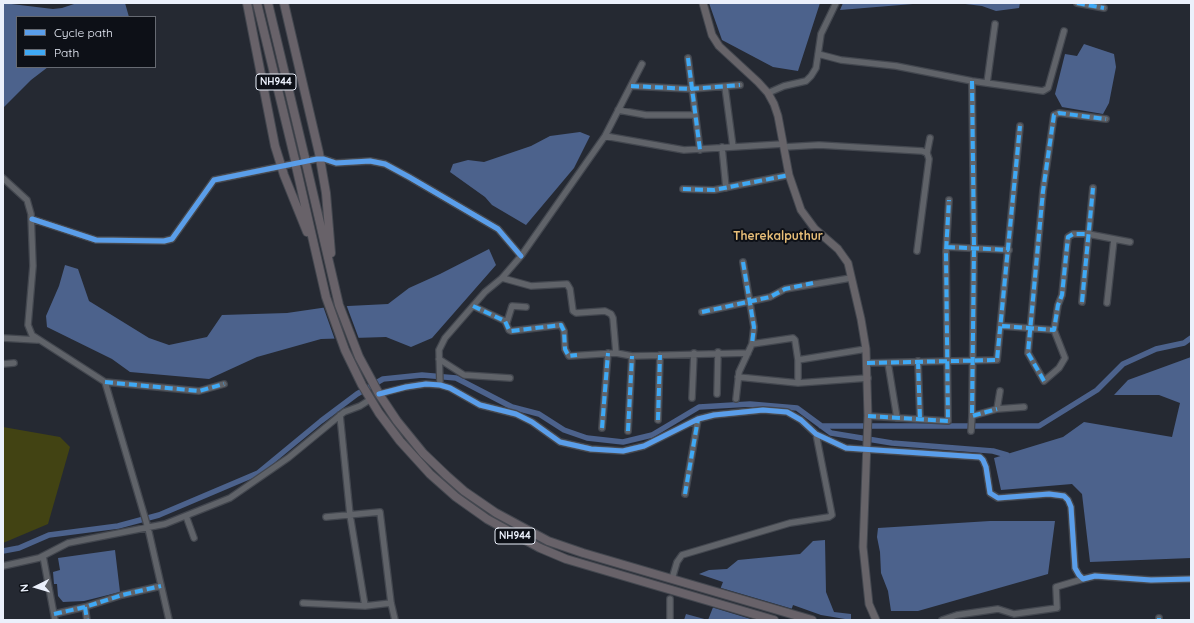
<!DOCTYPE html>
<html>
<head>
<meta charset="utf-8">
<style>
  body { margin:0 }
  #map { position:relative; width:1194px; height:623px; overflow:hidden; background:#252932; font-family:Quicksand,sans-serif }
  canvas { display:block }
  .frame { position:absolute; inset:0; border:4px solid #ebf0fb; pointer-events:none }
  .legend { position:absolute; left:16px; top:16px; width:140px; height:52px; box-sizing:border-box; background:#0d1017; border:1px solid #666a72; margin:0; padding:5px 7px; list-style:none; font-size:12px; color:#ebf0fb }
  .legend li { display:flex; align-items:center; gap:8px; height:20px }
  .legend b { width:20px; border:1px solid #666a72 }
  .north { position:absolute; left:16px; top:567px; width:40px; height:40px; -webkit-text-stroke:3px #0d1017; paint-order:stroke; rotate:265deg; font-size:11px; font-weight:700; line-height:16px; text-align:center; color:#ebf0fb }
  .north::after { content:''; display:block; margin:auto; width:14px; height:18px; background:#ebf0fb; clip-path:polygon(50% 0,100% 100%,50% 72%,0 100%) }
</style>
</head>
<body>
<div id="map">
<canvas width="1194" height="623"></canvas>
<div class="frame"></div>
<ul class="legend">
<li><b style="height:5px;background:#5a9eea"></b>Cycle path</li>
<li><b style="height:5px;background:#3fa9f5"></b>Path</li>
</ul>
<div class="north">N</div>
</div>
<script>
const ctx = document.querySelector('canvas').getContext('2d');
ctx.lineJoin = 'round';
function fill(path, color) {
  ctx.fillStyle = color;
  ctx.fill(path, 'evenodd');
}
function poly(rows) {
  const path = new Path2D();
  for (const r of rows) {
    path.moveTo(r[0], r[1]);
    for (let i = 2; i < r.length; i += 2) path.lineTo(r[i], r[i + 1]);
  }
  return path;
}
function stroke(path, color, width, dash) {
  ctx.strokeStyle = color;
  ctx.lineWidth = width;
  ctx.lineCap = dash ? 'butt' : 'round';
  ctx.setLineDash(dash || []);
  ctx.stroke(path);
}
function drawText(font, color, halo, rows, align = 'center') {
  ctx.font = font + ' Quicksand,sans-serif';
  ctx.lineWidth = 4;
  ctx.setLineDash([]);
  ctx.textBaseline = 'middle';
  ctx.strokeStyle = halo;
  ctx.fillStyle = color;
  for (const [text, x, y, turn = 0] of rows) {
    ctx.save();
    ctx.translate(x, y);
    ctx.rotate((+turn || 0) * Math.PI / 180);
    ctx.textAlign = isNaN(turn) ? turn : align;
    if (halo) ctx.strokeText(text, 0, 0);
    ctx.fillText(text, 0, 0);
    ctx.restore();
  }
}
const green = poly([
  [3,427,60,437,70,447,48,524,3,543]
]);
const water = poly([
  [3,3,53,9,62,8,77,3,125,3,129,17,17,17,17,67,48,67,31,80,3,108],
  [709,3,820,3,798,71,773,67,722,40],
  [843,3,925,3,840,10],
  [957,3,1020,3,1019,8,996,11,982,6],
  [1084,44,1114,54,1116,67,1109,103,1103,114,1062,107,1055,94,1065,54,1077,56],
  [580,132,590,136,574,168,526,225,492,205,485,197,450,172,453,164,468,160,484,162,531,146,550,136],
  [489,249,496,265,432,338,411,347,386,337,321,339,257,357,209,379,130,372,112,359,47,327,46,316,59,286,65,265,78,269,89,301,149,338,169,345,207,337,222,315,287,313,328,307,388,304,409,288,440,274],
  [1191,357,1191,558,1090,562,1082,494,1072,484,1001,490,994,458,1063,437,1084,422,1172,437,1180,403,1159,395,1114,395,1128,380],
  [990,521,1055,521,1048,574,918,611,891,611,888,591,881,573,880,552,877,537,878,528],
  [825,540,826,592,834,612,851,614,851,620,821,615,793,605,788,620,684,620,686,614,708,620,723,582,699,574,709,570,727,569,738,560,800,554,813,541],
  [115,550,120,592,84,601,63,602,58,596,57,584,54,584,53,572,60,570,58,558]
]);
const pier = poly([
  [346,304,359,339,335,340,323,306],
  [718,587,793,609,790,620,754,620,711,607]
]);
const canal = poly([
  [821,426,1039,426,1097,390,1123,364,1156,349,1184,343,1191,338],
  [3,551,19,548,49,535,118,526,159,515,258,473,321,421,357,394,383,379,422,375,456,378,512,407,539,414,564,430,587,438,623,442,652,435,699,407,750,404,797,408,831,433,892,443,993,451,1007,455]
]);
const minor = poly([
  [1077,3,1104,8],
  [818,54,841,60,896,66,972,81,1043,91,1048,88,1064,31],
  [688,58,700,150],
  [972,81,974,248,972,416,997,409,1024,407],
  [987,83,995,24],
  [631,86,691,89,740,85],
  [725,87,733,147],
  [768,93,784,86,806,81,811,76,816,68,821,34,836,3],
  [618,110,646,115,695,115],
  [1106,119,1059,113,1054,115,1043,191,1028,353,1044,381,1059,368,1065,358,1054,330,1058,305,1062,295,1068,237,1073,234,1088,234,1130,242],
  [605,136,684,150,783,144],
  [722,147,726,188],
  [784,147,819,145,922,151,927,153,929,159,917,251],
  [927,153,930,138],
  [3,178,27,200,31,214,33,266,28,325,32,335,105,382,148,528,169,620],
  [683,189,714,190,789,175],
  [32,219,96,240,164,241,172,239,214,180,317,159,324,159,336,163,370,161,385,164,409,177,498,229,521,256],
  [947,247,1009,250],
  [743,262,754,327,752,344],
  [502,278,531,286,567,284,570,289,573,311,576,313,605,311,611,314,613,318,616,353],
  [1082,302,1093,188],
  [1107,303,1114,239],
  [473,306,505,321,509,330,511,331,561,325,564,331,565,349,569,356,616,353,632,356,748,353],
  [702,312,770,297,785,289,851,278],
  [507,322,512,306,526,307],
  [1002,326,1054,330],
  [3,338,37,340],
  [439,359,464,375,510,378],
  [918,361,920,419],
  [867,363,997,360,1020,126],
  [888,363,897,418],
  [3,364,14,363],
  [738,377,798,383,868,378],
  [105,382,199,391,224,384],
  [798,383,798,360,866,349],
  [440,385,439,350,445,338,485,292,502,278,521,256,605,136,642,64],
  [379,394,406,387,426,384,440,385,450,388,480,405,516,414,532,422,560,442,591,449,623,451,644,446,698,419,714,415,763,410,787,412,801,420,816,434,846,448,980,457,983,460,986,467,990,493,998,498,1049,494,1064,496,1068,500,1071,507,1075,568,1079,575,1083,579,1095,576,1151,580,1191,579],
  [717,394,718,352],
  [692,398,694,353],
  [736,399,739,372,752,344,793,338,795,340,798,360],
  [997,409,1000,391],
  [340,415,350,515,365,606],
  [868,416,948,421,946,252,949,200],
  [658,420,660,355],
  [602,428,608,353],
  [628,431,632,356],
  [971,431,972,416],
  [685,494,698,419],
  [186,516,194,538],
  [326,517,380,512,391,603,395,620],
  [43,556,55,620],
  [3,566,39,558,68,543,165,524,230,498,288,458,344,412,360,406,371,399],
  [672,579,677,562,682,555,790,523,829,517,832,515,816,434],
  [303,603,365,606,391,603],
  [85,607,87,620],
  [54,614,85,607,122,595,161,586],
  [1159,618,1159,620],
  [670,620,670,599],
  [942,620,957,615,998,609,1014,614,1057,608,1056,587,1083,579]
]);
const major = poly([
  [703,3,712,35,719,46,758,82,768,93,774,104,778,116,789,175,801,210,815,229,838,249,848,263,861,319,866,349,868,416,863,547,869,604,876,620]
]);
const highway = poly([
  [247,3,275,146,284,175,307,232],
  [257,3,295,160],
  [268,3,305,158],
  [284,3,319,153,326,193,331,253],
  [306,163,339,305,359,357,379,394,397,421,423,453,447,476,464,491,496,513,548,541,583,553,812,620],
  [296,166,326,297,345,350,362,385,379,413,400,441,430,474,456,497,487,519,540,548,566,559,774,620]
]);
const highwayBridge = poly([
  [305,158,306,163],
  [295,160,296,166]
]);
const quiet = poly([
  [1077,3,1104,8],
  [688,58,700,150],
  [972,81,974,248,972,416,997,409],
  [631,86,691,89,740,85],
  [683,189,714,190,789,175],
  [947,247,1009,250],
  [743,262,754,327,752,344],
  [1082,302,1093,188],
  [473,306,505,321,509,330,511,331,561,325,564,331,565,349,567,353,569,356,577,355],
  [702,312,770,297,785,289,813,283],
  [1002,326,1054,330,1058,305,1062,295,1068,237,1073,234,1088,234],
  [918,361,920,419],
  [867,363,997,360,1020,126],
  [1044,381,1028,353,1043,191,1054,115,1059,113,1106,119],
  [105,382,199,391,224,384],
  [868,416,948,421,946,252,949,200],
  [658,420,660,355],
  [602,428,608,353],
  [628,431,632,356],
  [685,494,698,419],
  [85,607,87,620],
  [54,614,85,607,122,595,161,586],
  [1159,618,1159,620]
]);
const cycleway = poly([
  [32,219,96,240,164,241,172,239,214,180,317,159,324,159,336,163,370,161,385,164,409,177,498,229,521,256],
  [379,394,406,387,426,384,440,385,450,388,480,405,516,414,532,422,560,442,591,449,623,451,644,446,698,419,714,415,763,410,787,412,801,420,816,434,846,448,980,457,983,460,986,467,990,493,998,498,1049,494,1064,496,1068,500,1071,507,1075,568,1079,575,1083,579,1095,576,1151,580,1191,579]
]);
const shields = [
  [276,82,40],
  [515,536,40]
];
const shieldNames = [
  ["NH944",276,82],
  ["NH944",515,536]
];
const neighbourhoodNames = [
  ["Therekalputhur",778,236]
];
fill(green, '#424313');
fill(water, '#4c628c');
fill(pier, '#252932');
stroke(canal, '#4c628c', 5.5);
stroke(minor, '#43474f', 8);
stroke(major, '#43474f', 9);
stroke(highway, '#43474f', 10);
stroke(minor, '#606369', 5.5);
stroke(major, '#676469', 7);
stroke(highway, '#686269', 8);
stroke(highwayBridge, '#43474f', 10, []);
stroke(highwayBridge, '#686269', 8);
stroke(quiet, '#3fa9f5', 4, [8, 4]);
stroke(cycleway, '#5a9eea', 5);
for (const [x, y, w] of shields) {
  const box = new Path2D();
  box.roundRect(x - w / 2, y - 8, w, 16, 3);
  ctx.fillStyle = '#0d1017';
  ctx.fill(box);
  stroke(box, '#ebf0fb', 1);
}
drawText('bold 10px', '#ebf0fb', null, shieldNames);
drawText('bold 12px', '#e8be78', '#0d1017', neighbourhoodNames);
</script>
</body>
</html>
